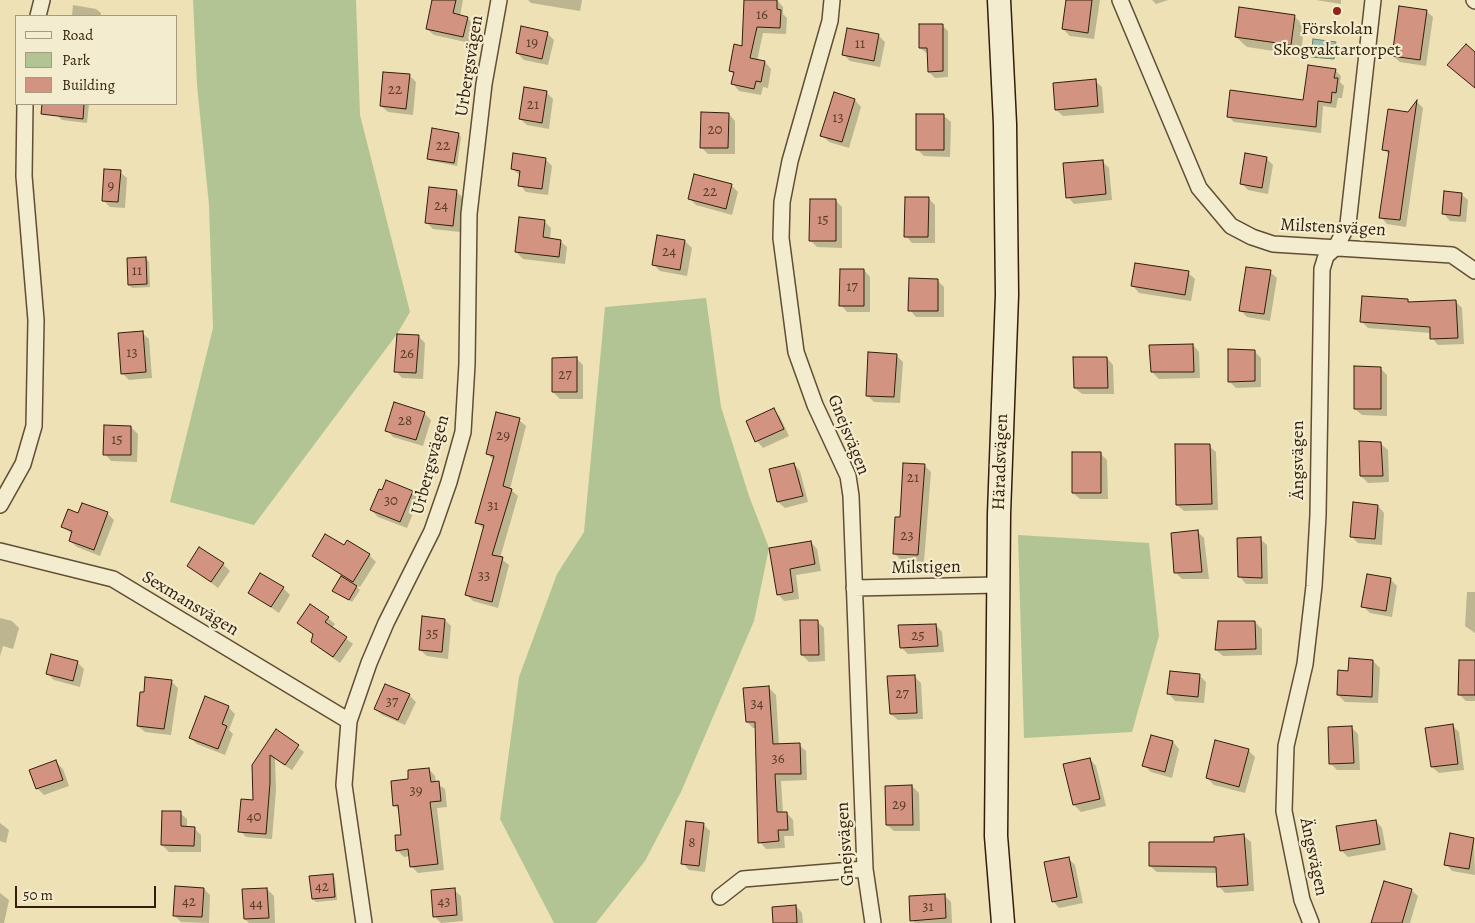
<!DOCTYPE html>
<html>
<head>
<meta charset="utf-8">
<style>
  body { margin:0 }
  #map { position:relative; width:1475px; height:923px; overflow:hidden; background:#ede1b5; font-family:Alegreya,serif }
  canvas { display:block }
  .legend { position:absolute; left:15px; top:15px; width:162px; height:90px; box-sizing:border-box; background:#f3eccf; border:1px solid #a69a80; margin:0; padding:6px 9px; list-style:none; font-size:15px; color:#321e0a }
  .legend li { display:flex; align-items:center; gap:10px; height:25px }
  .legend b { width:25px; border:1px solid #a69a80 }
  .scale { position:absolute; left:15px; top:886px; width:141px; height:22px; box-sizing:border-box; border:2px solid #321e0a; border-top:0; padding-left:6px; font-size:15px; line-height:18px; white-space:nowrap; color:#321e0a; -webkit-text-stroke:4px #f3eccf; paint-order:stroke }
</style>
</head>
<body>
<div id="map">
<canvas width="1475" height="923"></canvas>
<ul class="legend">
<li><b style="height:6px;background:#f3eccf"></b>Road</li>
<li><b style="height:14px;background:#b2c493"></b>Park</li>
<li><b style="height:14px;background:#d29480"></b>Building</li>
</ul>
<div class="scale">50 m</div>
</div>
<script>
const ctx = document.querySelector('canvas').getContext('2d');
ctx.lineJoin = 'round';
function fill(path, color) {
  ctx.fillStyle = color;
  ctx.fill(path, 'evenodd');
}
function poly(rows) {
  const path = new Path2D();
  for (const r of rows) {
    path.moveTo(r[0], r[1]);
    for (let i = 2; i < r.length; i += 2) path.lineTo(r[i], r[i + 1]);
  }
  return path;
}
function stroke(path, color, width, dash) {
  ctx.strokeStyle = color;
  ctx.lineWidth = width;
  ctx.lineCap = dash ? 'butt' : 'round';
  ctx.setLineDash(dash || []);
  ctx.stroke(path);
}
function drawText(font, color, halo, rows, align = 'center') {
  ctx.font = font + ' Alegreya,serif';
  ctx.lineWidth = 4.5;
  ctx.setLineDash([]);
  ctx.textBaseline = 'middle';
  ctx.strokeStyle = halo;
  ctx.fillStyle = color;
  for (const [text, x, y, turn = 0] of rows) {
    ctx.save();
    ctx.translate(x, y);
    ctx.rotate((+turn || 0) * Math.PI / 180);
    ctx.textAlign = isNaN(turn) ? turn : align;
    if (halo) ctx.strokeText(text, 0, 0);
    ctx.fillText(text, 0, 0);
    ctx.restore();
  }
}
const green = poly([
  [193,0,356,0,360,115,410,312,397,334,254,525,170,502,213,328,209,205,197,85],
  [706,298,721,407,749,496,769,548,754,621,681,792,645,861,596,923,554,923,500,819,519,677,557,574,584,532,605,307],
  [1018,535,1149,543,1159,636,1132,732,1024,738]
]);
const water = poly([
  [1313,39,1336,42,1334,59,1311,57,1313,39]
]);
const shadow = poly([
  [433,0,463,0,460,16,467,18,474,24,470,43,434,35,427,29],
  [528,0,582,0,580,11,531,3],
  [745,0,777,0,783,7,783,14,787,18,786,34,763,33,757,61,765,62,771,69,768,88,763,87,761,95,739,91,733,84,734,75,730,71,743,47],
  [1067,0,1100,0,1094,39,1070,36,1063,29],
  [1152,0,1168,0,1156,4],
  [1316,0,1341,0,1341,4],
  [73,5,96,9,101,13,101,16,72,16],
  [1426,11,1433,17,1426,66,1400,62,1393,56],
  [1294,16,1304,26,1301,55,1247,47,1236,37],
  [942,25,948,31,948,77,935,78,929,72,928,54,920,48],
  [547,33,554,40,548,65,524,60,517,53],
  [878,35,885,42,880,67,850,61,843,54],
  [1335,70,1341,76,1340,82,1344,86,1342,98,1338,98,1336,108,1323,106,1321,133,1234,122,1228,116,1304,101],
  [409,75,416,82,413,115,388,112,381,106],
  [1095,81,1102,87,1104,113,1063,116,1056,110],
  [546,92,553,99,549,129,527,125,520,119],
  [835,94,855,100,861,107,849,148,829,142,822,135],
  [1417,102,1423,108,1406,227,1387,224,1381,217,1389,155,1384,149],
  [58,104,89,104,87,123,62,120,57,115],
  [729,114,735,121,735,154,708,154,701,147],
  [944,116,951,122,950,157,924,156,917,149],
  [458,134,461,137,457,166,431,161,428,158],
  [1266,158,1273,165,1268,194,1248,190,1242,184],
  [545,159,552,166,548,195,526,192,520,185,521,176,512,169],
  [1102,161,1109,168,1112,200,1074,204,1068,197],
  [120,172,127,178,125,208,110,207,103,200],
  [731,185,738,192,732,215,696,205,690,199],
  [457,192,463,198,460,232,433,229,426,222],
  [1461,194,1468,200,1466,222,1450,221,1444,214],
  [928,198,935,205,935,243,912,243,906,236],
  [836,201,842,207,842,248,817,247,810,240],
  [544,221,551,228,550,239,560,241,567,247,565,264,523,259,516,252],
  [685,241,692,248,687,276,660,271,653,264],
  [146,258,149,262,150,287,132,288,129,285],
  [864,270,870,277,870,312,847,312,841,305],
  [1270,272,1277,278,1270,321,1247,317,1240,310],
  [1188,273,1195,279,1191,301,1139,293,1133,286],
  [937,280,944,287,944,317,916,317,910,310],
  [1407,300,1410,303,1455,301,1462,308,1464,344,1438,345,1432,338,1431,333,1368,328,1362,322],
  [142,333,149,339,152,378,129,380,122,373],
  [418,336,425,343,423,379,402,378,396,371],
  [1193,345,1199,352,1200,378,1159,379,1152,372],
  [1255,352,1261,358,1261,387,1236,388,1229,381],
  [896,355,903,362,900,403,874,402,867,395],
  [1107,358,1113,365,1114,394,1082,394,1075,388],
  [577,359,583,365,583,399,560,399,553,392],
  [1380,368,1387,375,1387,416,1362,415,1355,409],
  [774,410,780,417,789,436,763,448,757,441],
  [424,413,431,420,423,446,393,437,387,430],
  [519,420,526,426,510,489,518,496,500,558,509,565,498,608,473,601,466,594,484,529,476,522,494,461,487,453],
  [131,427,138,434,137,462,111,461,105,454],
  [1381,444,1388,450,1389,482,1368,483,1361,476],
  [1209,446,1216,452,1218,510,1184,511,1177,505],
  [1100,453,1107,460,1108,499,1080,499,1073,493],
  [794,464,800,471,808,502,785,508,778,502],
  [924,465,931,472,924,562,901,560,895,554,901,518],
  [412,492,419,499,407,528,378,517,371,510],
  [1378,506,1384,513,1382,545,1358,543,1351,536],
  [107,513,114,520,100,556,77,547,70,541,72,534,63,527,79,515],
  [1197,531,1204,538,1209,579,1182,579,1175,572],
  [1260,539,1267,545,1268,584,1246,584,1240,577],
  [811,542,817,549,821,571,796,575,799,599,784,601,778,594,770,549],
  [344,547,369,555,376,562,360,587,355,585,360,590,352,602,334,591,342,576,313,556],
  [223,564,230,571,218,588,188,565],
  [1391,580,1397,586,1392,617,1370,613,1363,606],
  [283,588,290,595,279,613,250,593],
  [1467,592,1475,592,1475,633,1465,626],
  [0,618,12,621,19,628,13,649,3,646,0,656],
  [328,618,335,624,332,628,353,644,340,663,319,648,313,642,314,636,299,623],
  [445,620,451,626,448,659,427,656,420,650],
  [817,621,824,628,825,661,809,662,802,655],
  [1255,622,1262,629,1262,655,1223,656,1216,650],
  [936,625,942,632,944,652,908,654,901,647],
  [1373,661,1380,668,1378,703,1345,702,1338,695,1349,672],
  [1475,661,1475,701,1466,701,1459,694],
  [77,662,84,669,80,687,54,680,47,673],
  [1199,675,1206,682,1204,703,1175,701,1169,694],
  [914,676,921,683,923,719,898,720,891,714],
  [171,681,178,688,171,735,145,732,138,726],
  [769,688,776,695,779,745,799,745,806,751,807,780,781,781,783,813,787,813,793,820,794,836,784,836,785,848,766,849,760,842,756,728,753,728,747,722],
  [409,695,416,702,405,725,382,715,375,709],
  [228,707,235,714,229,730,233,734,225,755,197,744,190,737],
  [1452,725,1459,732,1464,770,1439,773,1432,767],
  [1351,727,1358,734,1360,770,1337,770,1331,764],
  [276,731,304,752,292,770,275,759,276,790,272,839,246,837,240,831,254,802],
  [1173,742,1179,749,1172,778,1151,772,1144,765],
  [1248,750,1255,757,1245,793,1214,785,1207,778],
  [1090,759,1096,766,1106,806,1081,812,1074,805,1064,765],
  [56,762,63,769,69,786,44,795,37,788],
  [429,769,435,776,436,783,445,789,447,807,437,808,444,870,418,873,411,866,410,856,404,857,397,850,403,836,400,811,394,805],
  [912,786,919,793,920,831,894,831,887,825],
  [180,813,187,819,187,828,194,828,201,835,201,852,169,852,162,845],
  [1376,821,1382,828,1386,850,1348,857,1341,850],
  [0,823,9,830,6,843,0,841],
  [703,824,710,831,705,872,689,870,683,863],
  [1244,836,1251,842,1254,891,1225,893,1219,886,1218,873,1157,872,1150,866],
  [1474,839,1475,875,1452,871,1446,864],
  [1069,859,1075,865,1083,903,1059,908,1053,901],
  [332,875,335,878,337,900,316,902,313,899],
  [204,889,210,895,209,923,181,922,174,915],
  [267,889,274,896,275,923,249,923,245,919],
  [454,890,461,896,463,921,441,923,434,916],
  [1411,890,1418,896,1410,923,1376,923],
  [0,893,9,900,4,923,0,923],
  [944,895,951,902,952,923,915,923,912,920],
  [796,906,802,913,803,923,774,923]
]);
const building = poly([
  [432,0,456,0,453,13,468,17,463,37,426,29,432,0],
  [744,0,777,0,777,9,781,10,780,28,757,27,750,58,765,61,761,82,756,81,754,89,731,84,734,72,729,71,734,44,742,46,744,0],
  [1066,0,1092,0,1088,33,1062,29,1066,0],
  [1399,6,1427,10,1420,60,1392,56,1399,6],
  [1239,7,1295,15,1291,45,1235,37,1239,7],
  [919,24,943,24,943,71,928,72,927,48,919,48,919,24],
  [521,26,548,32,542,59,516,53,521,26],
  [847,28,879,34,874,61,842,55,847,28],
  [1466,44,1475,52,1475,88,1447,65,1466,44],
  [1308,65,1336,69,1334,78,1338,78,1336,93,1332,92,1331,103,1318,101,1316,127,1227,117,1230,90,1303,100,1308,65],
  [383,72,410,74,406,109,380,106,383,72],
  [1096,79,1098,106,1055,110,1053,83,1096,79],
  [524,87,547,91,542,123,519,119,524,87],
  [834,92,855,99,842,142,820,136,834,92],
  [1417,100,1400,220,1379,218,1389,151,1382,150,1388,109,1408,112,1417,100],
  [42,104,84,104,83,119,41,114,42,104],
  [701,112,729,113,728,148,700,148,701,112],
  [916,114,944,114,944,150,916,150,916,114],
  [432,128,459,133,454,163,427,159,432,128],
  [513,153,546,158,542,189,518,186,520,171,511,169,513,153],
  [1245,153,1267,157,1262,188,1240,184,1245,153],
  [1103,160,1106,194,1066,198,1063,163,1103,160],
  [104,169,121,170,118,202,102,201,104,169],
  [694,174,732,184,726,209,688,199,694,174],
  [429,187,457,190,453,226,425,223,429,187],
  [1444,191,1462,193,1460,216,1442,214,1444,191],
  [905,197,929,197,928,237,904,237,905,197],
  [810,199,836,199,836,241,809,241,810,199],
  [519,217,545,220,543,237,561,240,559,257,515,252,519,217],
  [657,235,685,240,680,270,652,265,657,235],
  [146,257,147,284,128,285,127,258,146,257],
  [1135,263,1189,271,1185,295,1131,286,1135,263],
  [1246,267,1271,270,1264,314,1239,311,1246,267],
  [840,269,864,269,864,306,839,306,840,269],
  [909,278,938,279,938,311,908,311,909,278],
  [1362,296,1408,299,1408,302,1456,300,1458,338,1430,339,1430,327,1360,322,1362,296],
  [143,331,146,372,121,374,118,333,143,331],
  [397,334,419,335,416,373,394,372,397,334],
  [1193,344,1194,372,1151,372,1149,345,1193,344],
  [1228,349,1255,350,1255,381,1228,382,1228,349],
  [868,352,897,354,894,397,866,396,868,352],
  [577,357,577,392,552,392,552,358,577,357],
  [1073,357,1107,357,1108,388,1074,388,1073,357],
  [1354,366,1381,367,1381,409,1354,409,1354,366],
  [394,402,425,412,416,440,385,431,394,402],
  [774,408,784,429,755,442,746,421,774,408],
  [496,412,520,418,503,486,512,489,492,555,503,557,492,602,465,595,484,525,475,523,494,456,486,454,496,412],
  [104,425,131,426,131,455,103,455,104,425],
  [1359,441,1381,442,1383,476,1360,476,1359,441],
  [1175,444,1210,444,1212,504,1176,505,1175,444],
  [1072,452,1101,452,1101,493,1072,493,1072,452],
  [794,463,803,496,777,502,769,469,794,463],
  [903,463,925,464,918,555,893,554,895,517,900,517,903,463],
  [386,480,413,491,400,522,370,510,379,489,382,490,386,480],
  [1353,502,1378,505,1375,539,1350,537,1353,502],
  [82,503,108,512,94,550,69,541,72,531,61,527,68,509,78,513,82,503],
  [1198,530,1202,572,1174,573,1171,533,1198,530],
  [325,534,344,545,347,540,370,554,353,582,312,556,325,534],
  [1261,537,1262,578,1238,577,1237,538,1261,537],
  [811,541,815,564,790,569,793,592,777,595,769,548,811,541],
  [199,547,224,563,211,582,187,566,199,547],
  [260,573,284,587,271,607,248,593,260,573],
  [1367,574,1391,578,1386,611,1361,607,1367,574],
  [341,576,357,586,349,600,332,591,341,576],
  [310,604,329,617,325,622,347,637,333,657,311,642,313,634,297,623,310,604],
  [422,616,445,619,442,652,419,650,422,616],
  [800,620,818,620,819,655,801,655,800,620],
  [1218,621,1255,621,1256,649,1215,650,1218,621],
  [936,624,938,646,900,648,898,625,936,624],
  [51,654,78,661,73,681,46,674,51,654],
  [1349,658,1373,660,1372,697,1337,695,1338,670,1348,671,1349,658],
  [1459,660,1475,660,1475,695,1458,695,1459,660],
  [1170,671,1200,674,1198,697,1167,694,1170,671],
  [915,675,917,713,890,714,887,676,915,675],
  [145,677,172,680,164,729,137,726,140,692,144,692,145,677],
  [385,684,410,694,398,720,374,709,385,684],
  [769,686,773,744,800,743,801,774,775,774,777,812,787,812,788,830,778,830,779,841,758,843,755,722,746,722,743,688,769,686],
  [205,696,229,706,222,724,227,726,218,749,189,738,205,696],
  [1453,724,1458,764,1431,767,1425,728,1453,724],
  [1352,726,1354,763,1329,764,1328,727,1352,726],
  [276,729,299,745,285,765,270,755,270,783,266,834,238,832,241,799,253,800,252,765,276,729],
  [1151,735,1173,741,1165,772,1142,766,1151,735],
  [1215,740,1249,749,1239,787,1206,778,1215,740],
  [1090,758,1100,799,1073,805,1063,764,1090,758],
  [56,760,63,780,36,789,29,770,56,760],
  [429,768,431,782,439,781,441,801,430,802,438,864,410,867,408,849,396,851,395,835,401,835,398,805,393,806,391,781,408,779,408,770,429,768],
  [912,785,913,825,886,825,885,786,912,785],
  [162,811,181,811,181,826,195,827,194,846,161,845,162,811],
  [1376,820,1380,844,1340,851,1336,826,1376,820],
  [686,821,704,823,699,866,681,864,686,821],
  [1450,833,1474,838,1469,869,1444,865,1450,833],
  [1244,834,1248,885,1217,887,1216,867,1149,866,1149,842,1214,842,1214,837,1244,834],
  [1069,857,1077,897,1052,902,1044,862,1069,857],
  [333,874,335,897,312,899,309,876,333,874],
  [1384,881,1412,889,1402,923,1371,923,1384,881],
  [175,886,204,888,202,917,173,916,175,886],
  [267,888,269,918,244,919,242,889,267,888],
  [455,888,457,915,433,917,431,890,455,888],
  [945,894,946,918,910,921,909,896,945,894],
  [796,905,797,923,773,923,772,907,796,905]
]);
const street = poly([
  [832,0,830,21,790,161,782,202,781,238,796,352,815,405,848,476,851,496,865,869,873,923],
  [1120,0,1199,188,1231,226,1252,237,1273,244,1452,255,1475,271],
  [1474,0,1475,1],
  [38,16,42,0],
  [0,505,23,464,34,426,36,320,24,176,25,104],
  [0,551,113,579,349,721],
  [854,588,998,585],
  [720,897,743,879,865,869],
  [364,923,344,785,349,721,369,663,386,623,432,531,449,482,463,432,467,364,469,214,484,84,499,0],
  [1311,923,1302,900,1284,811,1286,746,1305,664,1314,586,1318,515,1322,269,1326,256,1336,247,1348,224,1373,0]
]);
const secondary = poly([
  [999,0,1005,124,1007,295,999,514,996,836,1003,923]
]);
const markers = [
  [1337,11,5,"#8f2418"]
];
const numberNames = [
  ["16",762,15],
  ["19",532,43],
  ["11",860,44],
  ["22",395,90],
  ["21",533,105],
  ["13",838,118],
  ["20",715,130],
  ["22",443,146],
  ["9",111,186],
  ["22",710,192],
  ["24",441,206],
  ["15",823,220],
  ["24",669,252],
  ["11",137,271],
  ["17",852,287],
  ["13",132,353],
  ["26",407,354],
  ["27",565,375],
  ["28",405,421],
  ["29",503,436],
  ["15",117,440],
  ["21",913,478],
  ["30",391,501],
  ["31",493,506],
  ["23",907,536],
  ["33",484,576],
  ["35",432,634],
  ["25",918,636],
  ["27",902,694],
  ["37",392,702],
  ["34",757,704],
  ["36",778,759],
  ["39",416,791],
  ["29",899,805],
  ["40",254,817],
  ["8",692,843],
  ["42",322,887],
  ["42",189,902],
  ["43",444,902],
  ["44",256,904],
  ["31",928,907]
];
const poiNames = [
  ["Förskolan",1337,30],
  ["Skogvaktartorpet",1337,51]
];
const streetNames = [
  ["Urbergsvägen",470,66,-81],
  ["Milstensvägen",1333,228,3],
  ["Gnejsvägen",848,435,68],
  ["Ängsvägen",1299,460,-90],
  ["Häradsvägen",1001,462,-88],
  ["Urbergsvägen",431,465,-75],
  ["Milstigen",926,568,-1],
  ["Sexmansvägen",190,604,31],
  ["Gnejsvägen",846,844,-94],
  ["Ängsvägen",1313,857,78]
];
fill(green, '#b2c493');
fill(water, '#99beac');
stroke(water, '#707e6b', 1);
fill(shadow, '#0003');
fill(building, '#d29480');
stroke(building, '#321e0a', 1);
stroke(street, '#614f35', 18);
stroke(secondary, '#321e0a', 25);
stroke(street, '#f3eccf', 15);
stroke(secondary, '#f3eccf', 22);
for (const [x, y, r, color] of markers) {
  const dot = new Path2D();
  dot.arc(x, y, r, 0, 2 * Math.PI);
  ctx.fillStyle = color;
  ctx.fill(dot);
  stroke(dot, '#f3eccf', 2);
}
drawText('15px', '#5a3c28', null, numberNames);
drawText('18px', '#321e0a', '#f3eccf', poiNames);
drawText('18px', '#321e0a', '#f3eccf', streetNames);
</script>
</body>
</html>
